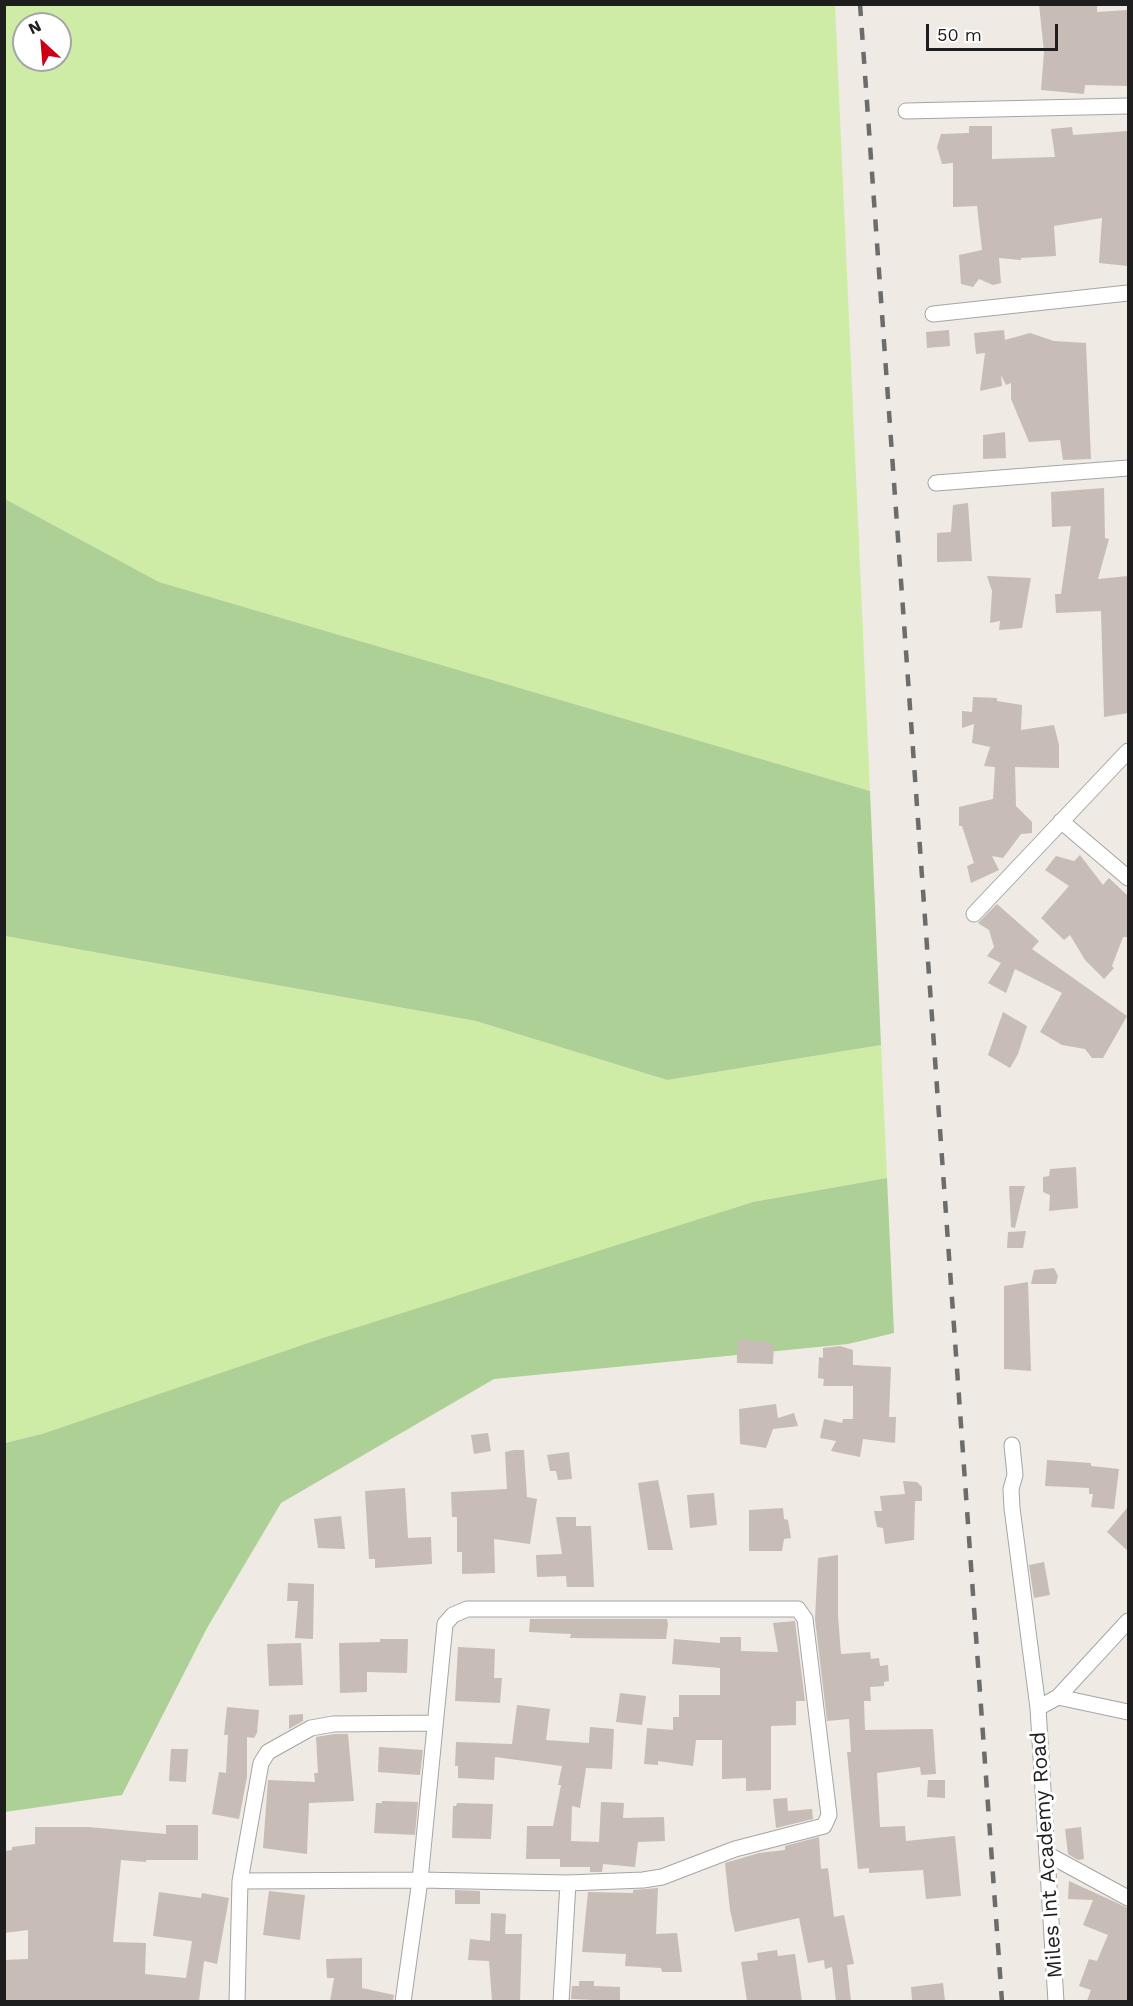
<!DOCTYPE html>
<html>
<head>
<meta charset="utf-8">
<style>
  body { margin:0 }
  #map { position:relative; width:1133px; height:2006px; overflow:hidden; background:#efeae3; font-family:"Work Sans",sans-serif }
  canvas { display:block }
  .frame { position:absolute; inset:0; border:6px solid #1e1e1e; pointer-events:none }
  .north { position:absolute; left:12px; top:12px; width:60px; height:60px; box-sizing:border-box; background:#fff; border:2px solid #a5a5a5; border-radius:50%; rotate:334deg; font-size:16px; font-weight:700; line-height:24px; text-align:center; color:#1e1e1e }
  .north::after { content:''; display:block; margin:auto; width:21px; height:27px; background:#cb0014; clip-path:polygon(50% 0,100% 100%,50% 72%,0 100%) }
  .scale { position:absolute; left:926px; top:24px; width:132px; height:27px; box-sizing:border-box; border:3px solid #1e1e1e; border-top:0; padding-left:8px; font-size:18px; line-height:21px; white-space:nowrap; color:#1e1e1e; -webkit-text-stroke:4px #fff; paint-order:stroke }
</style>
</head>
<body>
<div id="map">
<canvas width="1133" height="2006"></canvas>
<div class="frame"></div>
<div class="north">N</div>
<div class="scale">50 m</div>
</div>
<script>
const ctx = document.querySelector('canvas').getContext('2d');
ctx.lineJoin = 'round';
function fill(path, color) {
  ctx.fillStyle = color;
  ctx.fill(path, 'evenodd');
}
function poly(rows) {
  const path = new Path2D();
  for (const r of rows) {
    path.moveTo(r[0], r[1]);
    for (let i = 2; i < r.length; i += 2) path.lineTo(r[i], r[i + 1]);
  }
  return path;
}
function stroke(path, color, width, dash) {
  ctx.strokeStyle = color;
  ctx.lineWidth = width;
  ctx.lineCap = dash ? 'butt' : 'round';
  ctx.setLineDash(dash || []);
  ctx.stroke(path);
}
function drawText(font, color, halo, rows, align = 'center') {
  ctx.font = font + ' "Work Sans",sans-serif';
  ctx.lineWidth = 6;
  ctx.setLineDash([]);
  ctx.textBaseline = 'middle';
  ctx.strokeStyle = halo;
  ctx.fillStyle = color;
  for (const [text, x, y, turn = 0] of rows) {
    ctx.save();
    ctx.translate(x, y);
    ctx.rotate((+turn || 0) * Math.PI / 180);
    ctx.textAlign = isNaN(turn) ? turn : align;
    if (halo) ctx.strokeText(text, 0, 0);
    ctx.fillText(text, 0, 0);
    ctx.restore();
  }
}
const grass = poly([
  [4,5,835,5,870,791,159,582,5,499],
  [24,24,60,24,60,60,24,60],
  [5,936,476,1021,667,1080,881,1045,887,1178,753,1202,45,1433,5,1443]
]);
const forest = poly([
  [5,499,159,582,870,791,881,1045,667,1080,476,1021,5,936],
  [887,1178,894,1333,848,1344,494,1379,281,1503,207,1628,122,1795,5,1812,5,1443,45,1433,320,1339,753,1202]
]);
const building = poly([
  [1039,4,1097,4,1097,12,1128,10,1128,86,1085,85,1084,94,1041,90,1044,52],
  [969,126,992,126,992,159,1055,157,1051,129,1072,127,1073,135,1128,131,1128,266,1099,263,1102,218,1054,226,1056,256,1021,258,1021,260,999,258,1001,283,993,285,979,279,973,287,961,284,959,255,982,250,977,206,953,207,953,163,942,164,937,147,941,134,969,133],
  [949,330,950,346,927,348,926,332],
  [1004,330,1005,340,1030,333,1054,341,1086,343,1091,459,1063,460,1060,440,1029,442,1011,399,1011,383,1006,385,1001,375,1002,386,980,391,985,353,976,354,974,333],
  [1005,432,1006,458,983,459,983,435],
  [1104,488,1105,538,1109,539,1098,579,1128,576,1128,713,1104,717,1101,611,1056,613,1055,594,1061,594,1071,526,1052,527,1051,492],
  [968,503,972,561,937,562,937,533,951,532,953,505],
  [987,576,1031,578,1022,628,999,630,1000,621,990,623,992,591],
  [973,697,997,698,997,701,1022,705,1021,730,1054,725,1059,745,1059,768,1015,767,1016,806,1032,822,1032,833,1021,834,1003,858,992,856,999,870,971,883,967,866,974,863,962,826,959,826,959,807,993,799,995,767,984,766,990,747,972,743,974,724,962,728,962,711,972,712],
  [1080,855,1103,885,1109,878,1128,896,1128,937,1123,937,1112,966,1114,968,1104,979,1085,960,1070,935,1064,940,1041,918,1069,886,1045,870,1056,856,1074,861],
  [997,904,1039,941,1032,949,1127,1016,1103,1058,1092,1058,1085,1049,1062,1045,1040,1032,1062,993,1015,969,1006,993,988,983,1001,963,987,956,994,947,989,930,978,923],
  [1003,1012,1027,1026,1018,1054,1010,1068,988,1055],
  [1076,1167,1078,1208,1049,1211,1050,1195,1043,1192,1043,1177,1049,1176,1050,1169],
  [1009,1186,1025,1186,1015,1228,1011,1227],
  [1026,1231,1023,1248,1007,1248,1008,1232],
  [1054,1268,1058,1276,1056,1284,1031,1284,1034,1270],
  [1028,1282,1031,1371,1004,1369,1004,1286],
  [737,1339,774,1343,773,1364,737,1363],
  [840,1346,853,1350,853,1365,891,1367,889,1417,896,1417,895,1443,863,1439,860,1457,831,1451,836,1441,820,1438,824,1419,842,1423,843,1419,853,1419,853,1386,823,1386,824,1379,818,1378,819,1357,823,1358,823,1348],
  [776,1404,778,1418,794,1413,798,1426,773,1429,766,1448,740,1444,739,1409],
  [488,1433,491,1451,474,1454,471,1435],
  [514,1450,524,1450,527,1497,537,1499,530,1544,494,1539,495,1573,462,1574,462,1552,457,1552,457,1517,452,1517,451,1492,507,1489,505,1452],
  [569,1452,572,1479,558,1480,556,1471,550,1471,547,1455],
  [1047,1460,1091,1463,1091,1466,1119,1469,1114,1509,1091,1507,1093,1494,1089,1494,1089,1488,1045,1486],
  [658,1480,673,1550,648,1550,638,1483],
  [903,1481,917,1482,922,1487,922,1501,915,1501,914,1540,885,1544,883,1528,877,1527,874,1511,882,1511,880,1496,905,1494],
  [405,1488,408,1538,431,1537,432,1564,375,1568,375,1559,369,1559,365,1491],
  [714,1493,717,1525,690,1528,687,1495],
  [1128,1507,1128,1551,1107,1532],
  [783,1508,784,1519,788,1520,791,1538,784,1539,782,1551,749,1551,749,1510],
  [341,1516,345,1549,318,1548,314,1519],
  [556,1517,576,1517,576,1526,591,1526,594,1587,567,1587,566,1576,537,1577,536,1555,562,1554],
  [838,1555,838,1616,841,1654,870,1652,871,1659,879,1658,880,1666,888,1665,889,1681,884,1682,884,1686,870,1687,871,1701,864,1701,865,1730,933,1729,936,1774,921,1775,920,1767,877,1773,880,1827,905,1826,906,1841,955,1836,961,1896,926,1899,923,1870,869,1873,869,1868,858,1869,847,1752,851,1752,849,1719,827,1721,815,1619,818,1558],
  [1044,1562,1050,1595,1034,1598,1029,1565],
  [288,1583,314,1584,313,1639,295,1638,298,1601,287,1601],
  [530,1619,667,1619,668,1624,666,1639,570,1638,571,1634,529,1632],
  [795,1621,805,1701,796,1701,796,1725,771,1726,771,1790,746,1791,746,1778,722,1779,722,1740,696,1740,693,1766,658,1761,658,1765,644,1764,647,1728,673,1730,673,1717,679,1717,679,1695,720,1695,720,1668,672,1664,674,1639,720,1643,720,1637,741,1637,741,1651,778,1652,773,1623],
  [380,1639,408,1639,407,1673,367,1672,367,1692,340,1693,339,1643,380,1642],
  [301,1643,303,1685,269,1686,267,1644],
  [458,1647,495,1649,494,1678,502,1678,500,1703,455,1701],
  [620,1693,646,1696,642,1725,616,1722],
  [517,1705,550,1709,546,1740,589,1743,590,1727,614,1729,612,1769,586,1768,580,1808,572,1806,571,1841,599,1842,601,1802,624,1803,623,1818,664,1817,665,1841,638,1842,635,1867,603,1864,602,1872,590,1872,590,1867,560,1867,560,1859,526,1859,527,1826,553,1826,561,1785,558,1785,562,1766,495,1757,494,1780,458,1778,458,1766,455,1766,456,1742,512,1744],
  [227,1707,259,1710,257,1733,254,1738,247,1737,247,1777,239,1819,212,1814,219,1772,226,1773,228,1735,224,1735],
  [303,1714,303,1721,289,1729,289,1715],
  [334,1734,348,1734,354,1801,309,1803,307,1854,263,1848,268,1780,315,1782,314,1773,318,1773,316,1737],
  [379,1747,423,1750,420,1775,378,1772],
  [171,1749,188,1749,186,1782,169,1781],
  [928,1780,945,1780,945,1798,927,1797],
  [787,1798,788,1811,812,1809,813,1819,776,1828,773,1799],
  [382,1801,418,1802,415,1835,374,1833,376,1803,382,1803],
  [457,1803,493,1804,491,1839,452,1838,453,1806,456,1806],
  [166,1825,198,1825,198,1860,146,1860,146,1862,121,1860,113,1942,146,1943,145,1974,186,1978,192,1941,153,1936,159,1892,201,1898,202,1893,229,1898,217,1964,204,1961,199,2001,4,2001,4,1960,28,1959,28,1930,4,1933,4,1851,12,1850,12,1847,35,1844,35,1827,88,1827,166,1834],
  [1081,1827,1084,1859,1078,1860,1068,1854,1065,1829],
  [819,1837,821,1869,828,1868,834,1917,844,1915,854,1964,847,1965,851,2001,836,2001,832,1967,825,1969,824,1960,808,1963,799,1918,735,1932,730,1910,725,1863,759,1853,785,1850,785,1846],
  [1069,1881,1128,1908,1128,2001,1087,2001,1091,1990,1079,1986,1089,1959,1097,1961,1108,1935,1083,1925,1093,1900,1068,1899],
  [658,1888,656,1934,677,1933,682,1972,662,1972,661,1968,625,1966,626,1954,582,1952,588,1892,633,1893,633,1890],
  [455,1890,480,1891,480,1904,455,1904],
  [269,1891,305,1895,300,1940,263,1935],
  [491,1913,506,1914,505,1934,522,1934,520,2001,492,2001,489,1961,468,1960,470,1939,490,1941],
  [777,1950,778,1956,795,1954,802,2001,747,2001,741,1962,758,1960,757,1953],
  [362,1958,362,1988,394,1995,393,2001,330,2001,334,1978,327,1978,326,1959],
  [579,1981,594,1981,594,1986,620,1987,620,2001,571,1999,572,1986,579,1986],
  [943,1983,945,2001,912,2001,911,1987]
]);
const street = poly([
  [906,111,1128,106],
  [933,314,1128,293],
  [936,483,1128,468],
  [1061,821,1128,878],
  [974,914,1128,751],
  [1012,1445,1015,1475,1011,1489,1012,1508,1038,1708,1056,2002],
  [1058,1697,1128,1712],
  [1038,1708,1058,1697,1128,1621],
  [1047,1854,1128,1898],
  [240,1881,420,1880,568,1883,643,1880,662,1877,735,1849,824,1826,829,1815,805,1619,798,1609,467,1609,453,1615,445,1624,420,1880,403,2002],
  [237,2002,240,1881,261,1763,268,1752,311,1728,333,1724,435,1723],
  [561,2002,568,1883]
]);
const rail = poly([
  [860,4,1002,2002]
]);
const streetNames = [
  ["Miles Int Academy Road",1047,1855,-94]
];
fill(grass, '#cfeca6');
fill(forest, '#add096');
fill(building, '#c7bcb6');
stroke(street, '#a5a5a5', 17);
stroke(street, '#fff', 15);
stroke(rail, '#6c6c6c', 4.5, [12, 12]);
drawText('21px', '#1e1e1e', '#fff', streetNames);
</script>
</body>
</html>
